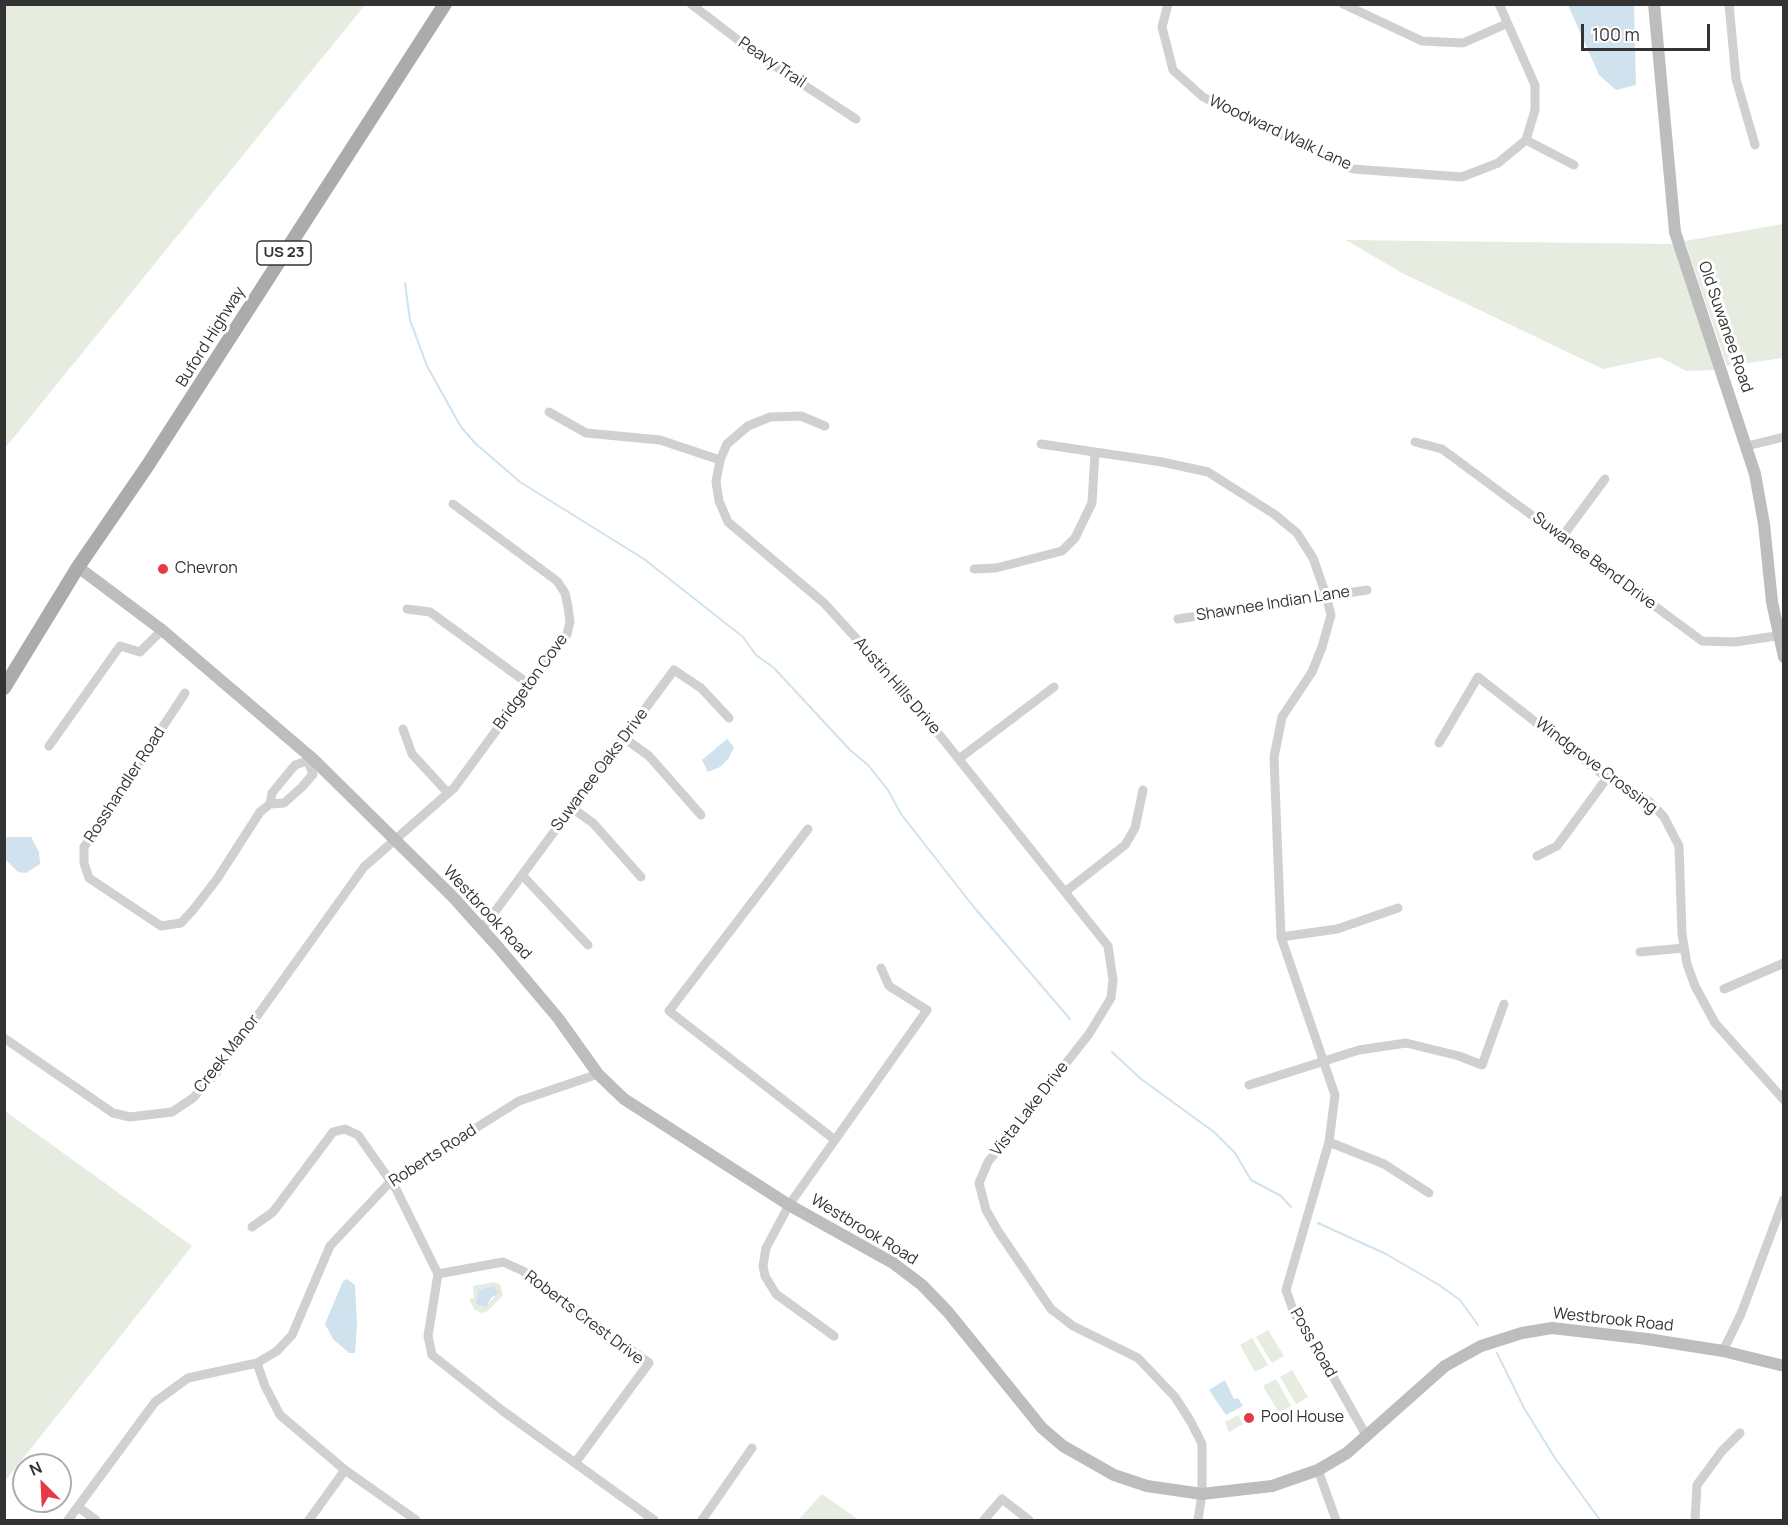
<!DOCTYPE html>
<html>
<head>
<meta charset="utf-8">
<style>
  body { margin:0 }
  #map { position:relative; width:1788px; height:1525px; overflow:hidden; background:#fff; font-family:Manrope,sans-serif }
  canvas { display:block }
  .frame { position:absolute; inset:0; border:6px solid #333; pointer-events:none }
  .north { position:absolute; left:12px; top:1453px; width:60px; height:60px; box-sizing:border-box; background:#fff; border:2px solid #adadad; border-radius:50%; rotate:336deg; font-size:16px; font-weight:700; line-height:24px; text-align:center; color:#333 }
  .north::after { content:''; display:block; margin:auto; width:21px; height:27px; background:#e63946; clip-path:polygon(50% 0,100% 100%,50% 72%,0 100%) }
  .scale { position:absolute; left:1581px; top:24px; width:129px; height:27px; box-sizing:border-box; border:3px solid #333; border-top:0; padding-left:8px; font-size:18px; line-height:21px; white-space:nowrap; color:#333; -webkit-text-stroke:4px #fff; paint-order:stroke }
</style>
</head>
<body>
<div id="map">
<canvas width="1788" height="1525"></canvas>
<div class="frame"></div>
<div class="north">N</div>
<div class="scale">100 m</div>
</div>
<script>
const ctx = document.querySelector('canvas').getContext('2d');
ctx.lineJoin = 'round';
function fill(path, color) {
  ctx.fillStyle = color;
  ctx.fill(path, 'evenodd');
}
function poly(rows) {
  const path = new Path2D();
  for (const r of rows) {
    path.moveTo(r[0], r[1]);
    for (let i = 2; i < r.length; i += 2) path.lineTo(r[i], r[i + 1]);
  }
  return path;
}
function stroke(path, color, width, dash) {
  ctx.strokeStyle = color;
  ctx.lineWidth = width;
  ctx.lineCap = dash ? 'butt' : 'round';
  ctx.setLineDash(dash || []);
  ctx.stroke(path);
}
function drawText(font, color, halo, rows, align = 'center') {
  ctx.font = font + ' Manrope,sans-serif';
  ctx.lineWidth = 6;
  ctx.setLineDash([]);
  ctx.textBaseline = 'middle';
  ctx.strokeStyle = halo;
  ctx.fillStyle = color;
  for (const [text, x, y, turn = 0] of rows) {
    ctx.save();
    ctx.translate(x, y);
    ctx.rotate((+turn || 0) * Math.PI / 180);
    ctx.textAlign = isNaN(turn) ? turn : align;
    if (halo) ctx.strokeText(text, 0, 0);
    ctx.fillText(text, 0, 0);
    ctx.restore();
  }
}
const green = poly([
  [5,4,365,5,5,448,4,5],
  [1783,224,1783,358,1727,366,1685,241],
  [1346,240,1675,244,1718,370,1686,371,1660,357,1603,369,1402,273],
  [5,1111,192,1246,5,1481],
  [494,1282,500,1284,503,1295,488,1311,482,1313,475,1310,469,1299,474,1298,473,1286],
  [481,1289,489,1289,495,1296,488,1304,476,1300],
  [1268,1330,1284,1356,1272,1363,1256,1337],
  [1252,1338,1268,1365,1255,1372,1240,1345],
  [1292,1370,1308,1397,1296,1404,1280,1377],
  [1276,1379,1291,1406,1279,1413,1263,1386],
  [1238,1415,1243,1424,1229,1432,1225,1422],
  [822,1494,859,1520,798,1520]
]);
const water = poly([
  [1568,5,1634,5,1636,85,1616,90,1599,75],
  [727,739,734,747,729,758,720,767,708,772,702,760],
  [7,837,31,837,39,852,40,864,26,873,18,872,5,859,5,840],
  [347,1279,355,1285,357,1323,355,1353,349,1353,333,1339,325,1324,343,1281],
  [494,1286,498,1293,491,1298,486,1307,476,1304,478,1290],
  [1225,1380,1234,1399,1238,1398,1243,1406,1226,1415,1209,1390]
]);
const stream = poly([
  [405,283,410,320,427,366,461,427,475,443,520,482,644,559,743,637,756,655,774,668,850,750,868,765,888,790,901,814,973,906,1070,1019],
  [1112,1052,1141,1079,1214,1132,1235,1153,1251,1180,1281,1196,1291,1207],
  [1318,1223,1386,1254,1439,1285,1460,1300,1478,1325],
  [1497,1353,1524,1408,1555,1458,1600,1520]
]);
const street = poly([
  [691,4,755,53,856,119],
  [1168,4,1162,27,1173,70,1203,97,1353,169,1462,177,1498,163,1526,140,1535,110,1535,85,1499,4],
  [1343,4,1422,41,1463,43,1506,24],
  [1729,4,1736,79,1755,145],
  [1526,140,1574,165],
  [549,412,586,433,660,440,720,460],
  [825,426,801,416,770,417,748,426,727,444,720,460,716,482,719,501,728,522,824,603,906,693,1108,946,1113,980,1111,998,1089,1034,988,1162,979,1183,986,1210,998,1231,1051,1309,1073,1326,1138,1358,1175,1397,1191,1422,1202,1444,1202,1494,1198,1520],
  [1415,442,1442,449,1702,641,1735,642,1783,635],
  [1041,444,1162,462,1208,472,1274,514,1297,533,1313,558,1326,595,1331,615,1322,647,1312,672,1282,717,1274,757,1281,937,1335,1095,1329,1142,1286,1290,1294,1313,1313,1341,1367,1437],
  [1747,446,1784,437],
  [1562,537,1605,479],
  [974,569,996,568,1062,551,1075,538,1092,503,1095,453],
  [407,609,430,612,530,685],
  [1178,619,1367,590],
  [185,693,84,847,84,863,89,878,161,926,181,923,193,910,217,879,260,812,270,804,272,793,295,765,313,759],
  [403,729,412,754,448,793],
  [624,738,649,756,701,815],
  [1439,743,1478,677,1607,778,1650,802,1664,817,1679,846,1682,934,1687,964,1695,986,1715,1023,1784,1100],
  [49,746,120,646,140,652,162,630],
  [960,758,1054,687],
  [270,804,284,803,302,787,313,774,308,762],
  [572,808,593,823,641,877],
  [808,829,669,1011,835,1140],
  [1537,856,1557,846,1607,778],
  [522,875,588,945],
  [1065,892,1125,845,1135,828,1143,790],
  [482,929,674,670,701,688,729,718],
  [1281,937,1337,929,1398,908],
  [1640,952,1684,948],
  [1724,989,1784,963],
  [4,1038,113,1113,130,1117,172,1112,193,1098,217,1072,364,867,454,788,567,634,570,622,568,607,565,593,557,581,453,504],
  [1249,1085,1359,1050,1406,1043,1459,1056,1482,1065,1504,1004],
  [1329,1142,1384,1164,1429,1193],
  [252,1227,273,1212,333,1132,345,1129,358,1135,396,1189,438,1274,428,1336,432,1355,503,1411,654,1520],
  [438,1274,503,1262,523,1271,649,1363,575,1463],
  [834,1336,776,1294,765,1276,763,1266,766,1248,789,1205,927,1010,889,986,881,968],
  [1723,1351,1741,1314,1784,1199],
  [257,1363,265,1386,280,1415,345,1470,416,1520],
  [1318,1470,1336,1520],
  [78,1507,96,1520],
  [68,1520,155,1402,188,1378,257,1363,277,1351,292,1335,330,1246,391,1181,519,1101,598,1074],
  [309,1520,345,1470],
  [702,1520,752,1448],
  [984,1520,1002,1499,1029,1520],
  [1695,1520,1697,1485,1722,1451,1740,1433]
]);
const secondary = poly([
  [1654,4,1675,232,1755,474,1764,524,1772,602,1784,657],
  [78,567,162,630,313,759,453,897,498,947,558,1018,598,1074,624,1099,789,1205,893,1263,922,1285,948,1312,1042,1428,1063,1446,1114,1475,1147,1486,1202,1494,1272,1486,1318,1470,1347,1453,1445,1366,1481,1346,1522,1333,1552,1328,1647,1339,1723,1351,1784,1366]
]);
const primary = poly([
  [4,688,78,567,148,465,445,4]
]);
const markers = [
  [163,569,6,"#e63946"],
  [1249,1418,6,"#e63946"]
];
const shields = [
  [284,253,54]
];
const shieldNames = [
  ["US 23",284,253]
];
const streetNames = [
  ["Peavy Trail",772,63,34],
  ["Woodward Walk Lane",1280,133,25],
  ["Old Suwanee Road",1725,327,71],
  ["Buford Highway",211,337,-58],
  ["Suwanee Bend Drive",1594,561,37],
  ["Shawnee Indian Lane",1273,604,-9],
  ["Bridgeton Cove",531,682,-54],
  ["Austin Hills Drive",897,686,49],
  ["Windgrove Crossing",1596,766,37],
  ["Suwanee Oaks Drive",600,770,-53],
  ["Rosshandler Road",125,785,-57],
  ["Westbrook Road",487,913,47],
  ["Creek Manor",227,1054,-52],
  ["Vista Lake Drive",1030,1109,-52],
  ["Roberts Road",433,1156,-33],
  ["Westbrook Road",864,1230,31],
  ["Roberts Crest Drive",584,1318,37],
  ["Westbrook Road",1613,1320,6],
  ["Poss Road",1313,1343,60]
];
const poiNames = [
  ["Chevron",175,569],
  ["Pool House",1261,1418]
];
fill(green, '#e6ecdf');
fill(water, '#cfe2ee');
stroke(stream, '#cfe2ee', 2);
stroke(street, '#d0d0d0', 9);
stroke(secondary, '#bdbdbd', 12);
stroke(primary, '#ababab', 14);
for (const [x, y, r, color] of markers) {
  const dot = new Path2D();
  dot.arc(x, y, r, 0, 2 * Math.PI);
  ctx.fillStyle = color;
  ctx.fill(dot);
  stroke(dot, '#fff', 2);
}
for (const [x, y, w] of shields) {
  const box = new Path2D();
  box.roundRect(x - w / 2, y - 12, w, 24, 4.5);
  ctx.fillStyle = '#fff';
  ctx.fill(box);
  stroke(box, '#333', 1.5);
}
drawText('bold 15px', '#333', null, shieldNames);
drawText('16px', '#333', '#fff', streetNames);
drawText('16px', '#333', '#fff', poiNames, 'left');
</script>
</body>
</html>
